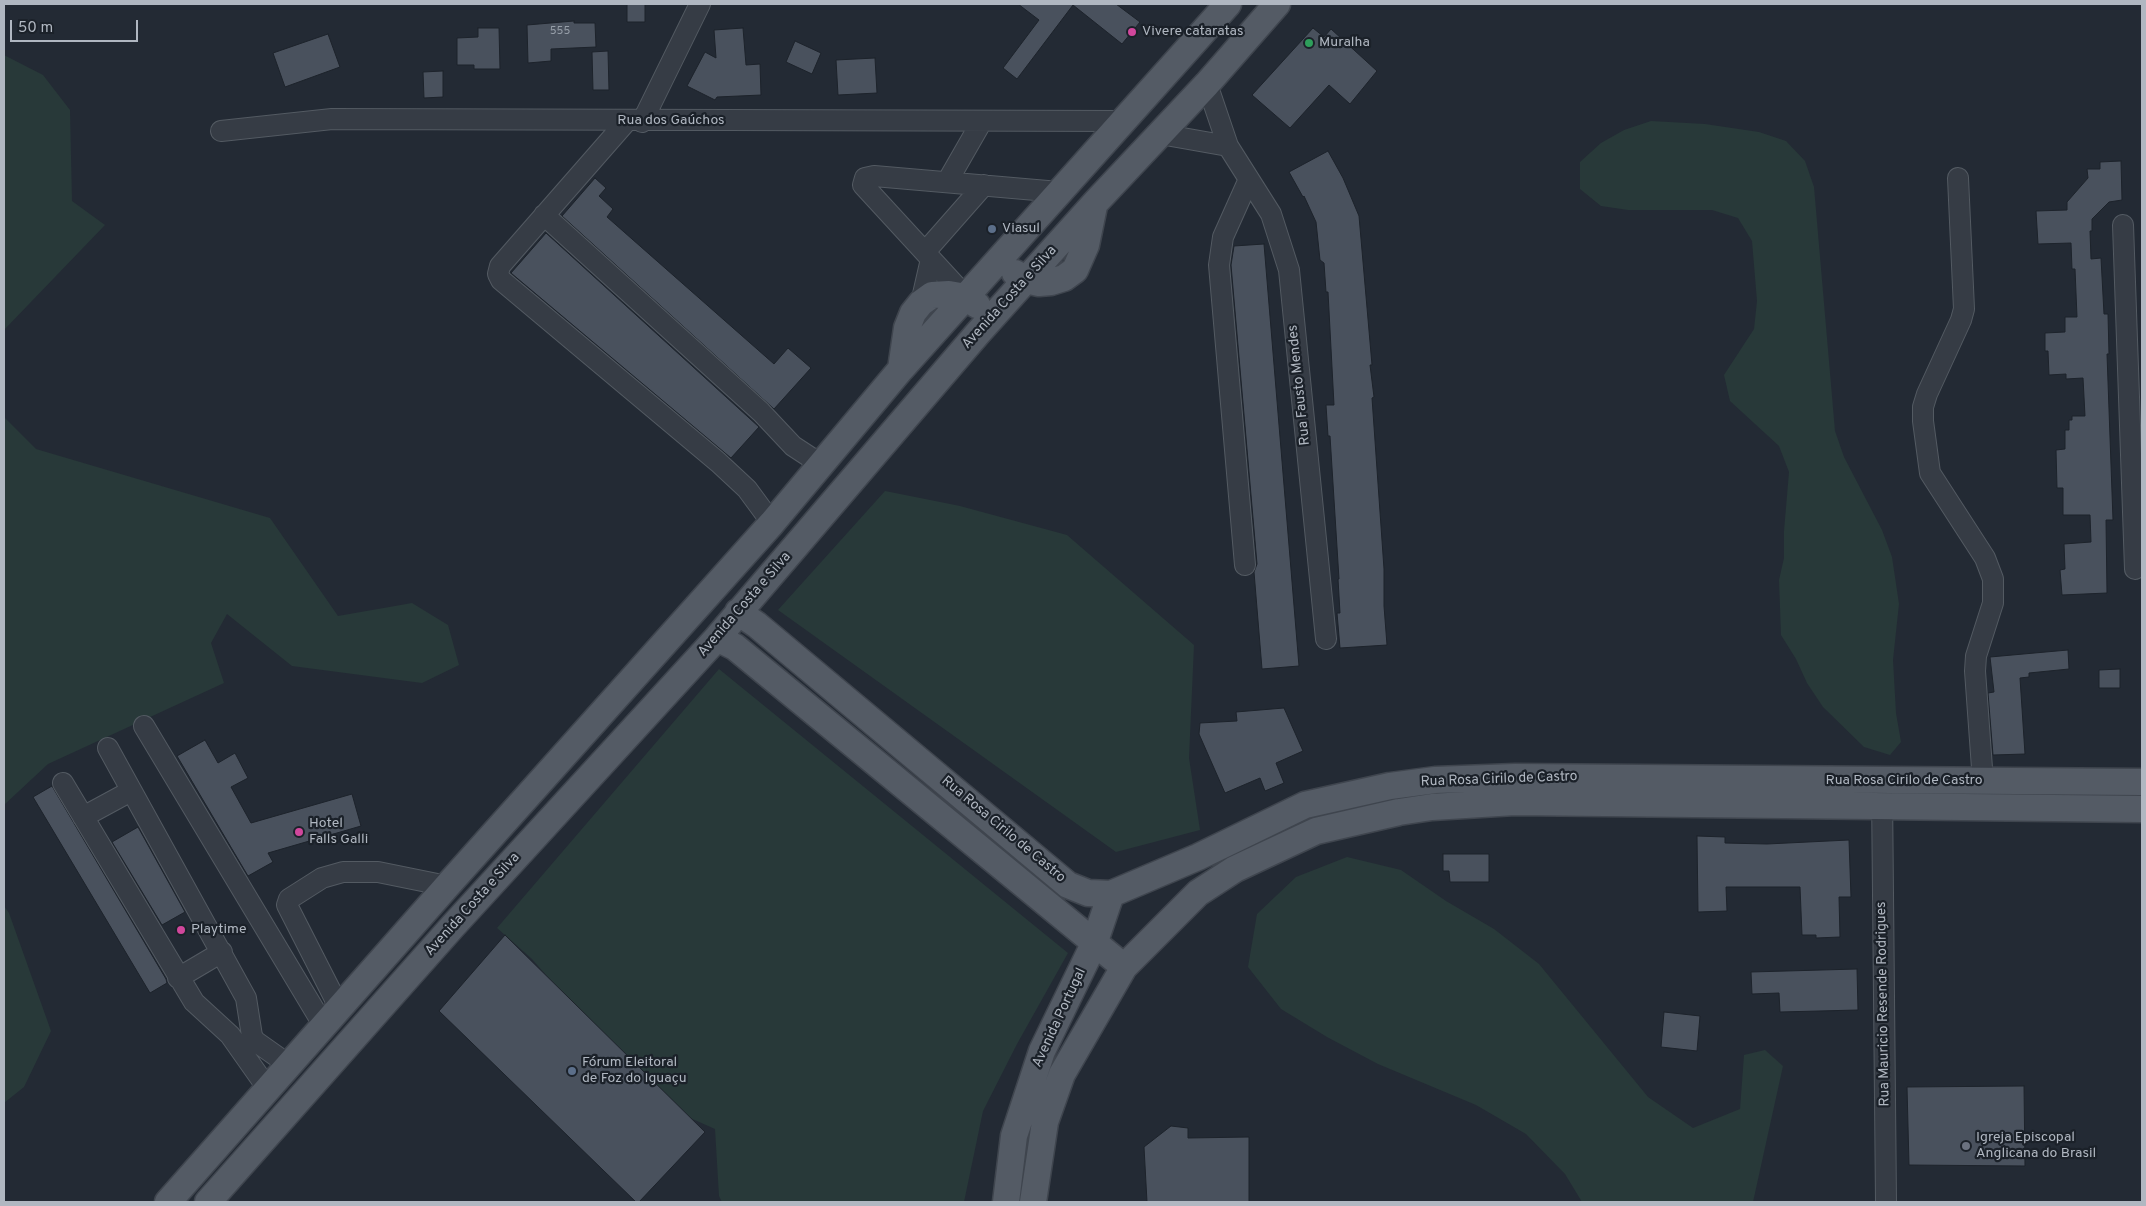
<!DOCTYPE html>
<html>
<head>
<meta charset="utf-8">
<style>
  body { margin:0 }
  #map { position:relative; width:2146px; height:1206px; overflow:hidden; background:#232a34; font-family:Overpass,sans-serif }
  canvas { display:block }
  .frame { position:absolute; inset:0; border:5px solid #b0b7c1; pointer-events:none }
  .scale { position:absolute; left:10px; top:20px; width:128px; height:22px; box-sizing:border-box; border:2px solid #b0b7c1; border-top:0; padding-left:6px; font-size:15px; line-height:18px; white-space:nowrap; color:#b0b7c1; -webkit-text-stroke:4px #1b2129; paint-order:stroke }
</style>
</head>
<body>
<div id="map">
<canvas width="2146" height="1206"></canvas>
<div class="frame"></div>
<div class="scale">50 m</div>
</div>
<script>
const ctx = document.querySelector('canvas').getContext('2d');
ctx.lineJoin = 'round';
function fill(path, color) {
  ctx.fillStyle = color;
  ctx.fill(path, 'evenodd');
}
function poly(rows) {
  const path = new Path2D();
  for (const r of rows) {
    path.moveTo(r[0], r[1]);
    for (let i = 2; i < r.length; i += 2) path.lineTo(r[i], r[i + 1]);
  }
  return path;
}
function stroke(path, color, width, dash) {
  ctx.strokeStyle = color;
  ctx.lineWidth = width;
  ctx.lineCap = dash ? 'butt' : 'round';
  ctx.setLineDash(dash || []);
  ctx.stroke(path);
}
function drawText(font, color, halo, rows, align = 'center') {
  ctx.font = font + ' Overpass,sans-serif';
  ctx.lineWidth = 4.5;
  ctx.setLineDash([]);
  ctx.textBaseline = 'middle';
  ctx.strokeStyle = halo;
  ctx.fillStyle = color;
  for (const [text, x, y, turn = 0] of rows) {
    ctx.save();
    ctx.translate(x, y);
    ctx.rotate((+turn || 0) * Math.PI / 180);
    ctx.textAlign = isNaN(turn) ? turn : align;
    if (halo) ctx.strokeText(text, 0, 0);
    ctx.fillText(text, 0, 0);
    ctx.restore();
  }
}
const green = poly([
  [4,55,43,75,70,110,72,201,105,225,4,330],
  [1651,121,1705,124,1759,132,1786,141,1805,161,1814,187,1835,431,1844,457,1882,530,1892,557,1899,604,1893,660,1896,713,1901,742,1890,755,1864,747,1823,707,1807,683,1796,659,1781,635,1779,580,1784,558,1784,531,1789,472,1779,446,1730,401,1724,375,1754,329,1757,301,1752,241,1738,218,1712,210,1628,210,1601,206,1580,189,1580,162,1601,143,1624,130],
  [4,417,36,449,270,518,338,616,412,603,448,625,459,665,422,683,292,666,227,614,211,643,224,683,48,764,4,805],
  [885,491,960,506,1067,535,1194,645,1189,758,1200,830,1116,852,778,610],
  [719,669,1068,953,1017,1044,983,1111,964,1202,722,1202,719,1196,715,1129,652,1101,607,1045,532,959,497,928],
  [1347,857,1401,870,1446,901,1494,929,1539,964,1648,1097,1693,1128,1740,1109,1744,1055,1765,1050,1783,1066,1753,1202,1582,1202,1565,1174,1526,1134,1476,1105,1378,1064,1327,1037,1281,1009,1248,967,1257,914,1296,877],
  [4,906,9,913,51,1031,24,1087,4,1103]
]);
const building = poly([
  [627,4,645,4,645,22,627,22,627,4],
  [1018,4,1116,4,1140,22,1122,44,1073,5,1017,79,1003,68,1039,20,1018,4],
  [574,21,574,23,595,23,596,47,551,49,551,61,528,63,527,25,574,21],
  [478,28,499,28,500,69,474,69,474,65,457,65,457,38,478,37,478,28],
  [743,28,746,65,760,64,761,95,717,97,715,100,687,86,705,52,716,58,714,30,743,28],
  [1313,28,1324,37,1331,29,1377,71,1350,104,1329,85,1290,128,1252,95,1313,28],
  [328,34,340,67,285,87,273,53,328,34],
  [795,41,821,53,812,74,786,62,795,41],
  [608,51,609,90,593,90,592,52,608,51],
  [875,58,877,93,838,95,836,60,875,58],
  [443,71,443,97,424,98,423,72,443,71],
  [1328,151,1343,178,1359,216,1372,365,1370,365,1374,397,1372,398,1384,569,1384,606,1387,645,1340,648,1337,613,1340,613,1338,579,1339,579,1330,436,1328,436,1326,405,1334,405,1328,292,1326,292,1324,263,1320,260,1316,222,1304,196,1303,197,1289,172,1328,151],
  [2121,161,2122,200,2109,202,2092,219,2092,231,2090,231,2091,259,2101,258,2104,314,2108,314,2109,354,2107,354,2113,520,2106,520,2107,593,2062,595,2060,570,2065,569,2064,544,2091,542,2090,515,2063,515,2063,488,2057,488,2056,450,2065,449,2065,430,2069,430,2069,420,2072,420,2072,416,2085,416,2083,378,2066,379,2066,374,2049,375,2048,351,2045,351,2045,333,2065,332,2065,317,2077,317,2075,269,2072,269,2071,243,2038,244,2036,211,2067,210,2067,202,2088,178,2087,169,2100,169,2100,162,2121,161],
  [595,178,606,188,599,196,613,209,607,217,774,364,788,348,811,368,774,409,562,216,595,178],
  [546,233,759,427,731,458,511,273,546,233],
  [1264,244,1299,666,1262,669,1254,572,1257,564,1231,265,1234,246,1264,244],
  [2068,650,2069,669,2029,673,2029,677,2020,678,2025,754,1993,755,1988,693,1994,692,1990,657,2068,650],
  [2120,669,2120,688,2099,688,2099,670,2120,669],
  [1284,708,1303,751,1276,763,1284,783,1265,791,1260,778,1225,793,1199,734,1200,723,1237,721,1236,712,1284,708],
  [205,740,218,763,235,753,248,778,231,787,251,823,352,794,361,826,268,853,273,862,248,876,177,756,205,740],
  [52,786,166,979,167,983,150,993,33,797,52,786],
  [138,827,185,912,162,925,112,842,138,827],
  [1697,836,1725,837,1725,843,1767,844,1849,840,1851,897,1839,897,1840,937,1816,938,1816,935,1802,935,1800,887,1726,887,1727,911,1698,912,1697,836],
  [1443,854,1489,854,1489,882,1450,882,1449,871,1443,871,1443,854],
  [505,935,705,1132,639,1202,636,1202,439,1011,505,935],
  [1857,969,1858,1010,1780,1012,1779,993,1752,994,1751,972,1857,969],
  [1664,1012,1700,1016,1697,1051,1661,1047,1664,1012],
  [2024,1086,2025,1166,1909,1165,1907,1087,2024,1086],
  [1171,1126,1188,1128,1188,1138,1249,1137,1249,1202,1147,1202,1144,1147,1171,1126]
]);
const minor = poly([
  [1207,84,1228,146,1271,214,1289,270,1326,639],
  [626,122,500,266,498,274,501,280,718,462,747,489,772,523],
  [642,122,700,4],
  [221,131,332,119,1122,121],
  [1160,134,1228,146],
  [1958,178,1964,309,1961,320,1927,394,1923,407,1923,421,1930,473,1985,558,1993,579,1993,603,1976,656,1975,671,1983,782],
  [947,182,982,121],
  [544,215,761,412,793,446,822,465],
  [2123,225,2135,569],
  [925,252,984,185],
  [966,297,863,185,865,178,874,176,1059,192],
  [921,303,931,259],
  [1245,565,1219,265,1223,237,1249,179],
  [144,726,324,1026],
  [108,748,246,998,252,1036,255,1041,289,1065],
  [63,783,194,1002,230,1035,268,1089],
  [1882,792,1886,1202],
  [83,817,131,791],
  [178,978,222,952],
  [340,1009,287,905,289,899,322,878,343,872,378,872,447,886]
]);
const major = poly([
  [1015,273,1026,280,1039,283,1051,282,1064,278,1075,270,1086,245,1094,206],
  [901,369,907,328,913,313,921,303,932,295,949,294,966,297,977,305],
  [738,612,757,625,1068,885,1088,893,1111,894,1198,857,1305,805,1390,786,1435,780,1515,777,2142,782],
  [717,638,735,647,1124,967,1198,893,1235,869,1316,831,1399,812,1432,807,1515,802,2142,809],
  [168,1202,447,886,772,523,901,369,1228,4],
  [208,1202,452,927,717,638,978,333,1095,203,1207,84,1277,4],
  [1006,1202,1014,1136,1042,1051,1094,944,1111,894],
  [1033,1202,1045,1122,1062,1074,1124,967]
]);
const markers = [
  [1132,32,5,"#d1479c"],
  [1309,43,5,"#2e9e5b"],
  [992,229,5,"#5c6f8a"],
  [299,832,5,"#d1479c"],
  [181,930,5,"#d1479c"],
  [572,1071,5,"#5c6f8a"],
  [1966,1146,5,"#6b7280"]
];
const numberNames = [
  ["555",560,32]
];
const poiNames = [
  ["Vivere cataratas",1142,32],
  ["Muralha",1319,43],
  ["Viasul",1002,229],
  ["Hotel",309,824],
  ["Falls Galli",309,840],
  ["Playtime",191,930],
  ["Fórum Eleitoral",582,1063],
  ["de Foz do Iguaçu",582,1079],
  ["Igreja Episcopal",1976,1138],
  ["Anglicana do Brasil",1976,1154]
];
const streetNames = [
  ["Rua dos Gaúchos",671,121],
  ["Avenida Costa e Silva",1010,298,-48],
  ["Rua Fausto Mendes",1300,385,-96],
  ["Avenida Costa e Silva",745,605,-49],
  ["Rua Rosa Cirilo de Castro",1499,780,-2],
  ["Rua Rosa Cirilo de Castro",1904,781],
  ["Rua Rosa Cirilo de Castro",1003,830,40],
  ["Avenida Costa e Silva",473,905,-48],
  ["Rua Mauricio Resende Rodrigues",1884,1004,-91],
  ["Avenida Portugal",1060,1018,-65]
];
fill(green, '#283939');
fill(building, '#49515d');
stroke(building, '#1d232b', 1);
stroke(minor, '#535a62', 22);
stroke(major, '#3f454e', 29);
stroke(minor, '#363c45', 20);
stroke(major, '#545b65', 26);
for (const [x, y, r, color] of markers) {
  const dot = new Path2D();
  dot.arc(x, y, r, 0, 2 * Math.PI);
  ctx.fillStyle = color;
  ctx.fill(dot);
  stroke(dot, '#1b2129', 2);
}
drawText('11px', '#969ea8', null, numberNames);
drawText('14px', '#b0b7c1', '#1b2129', poiNames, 'left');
drawText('14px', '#b0b7c1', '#1b2129', streetNames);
</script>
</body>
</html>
